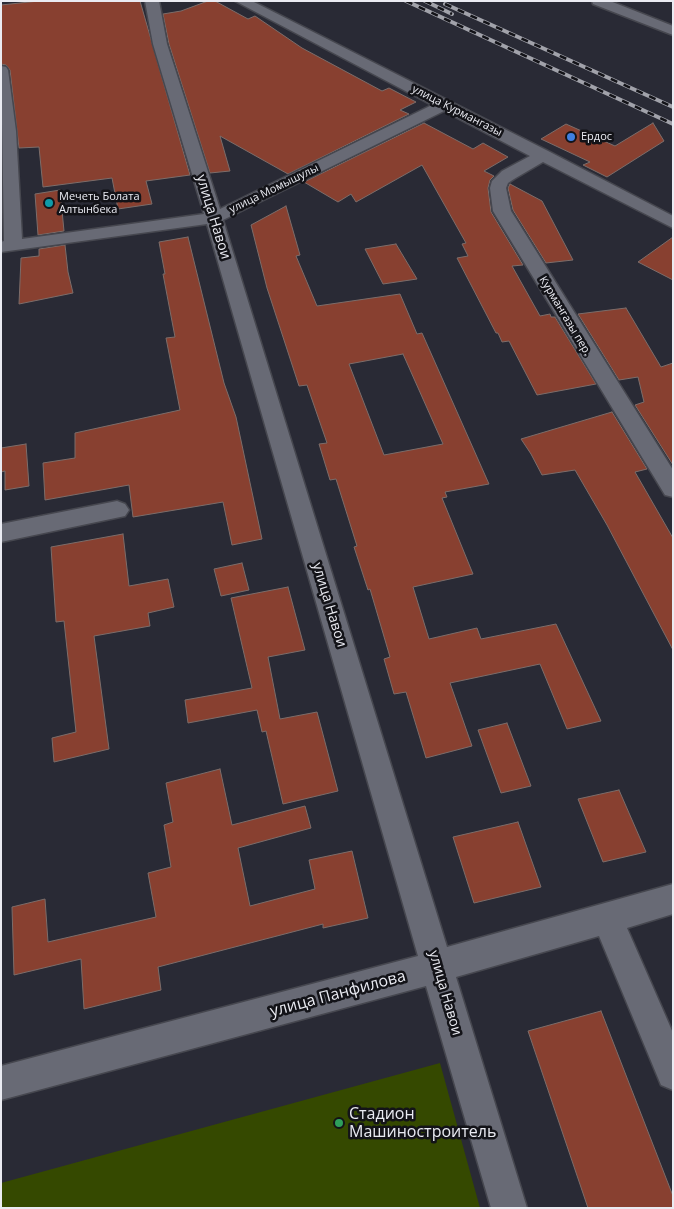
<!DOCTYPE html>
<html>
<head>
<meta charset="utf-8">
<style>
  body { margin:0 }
  #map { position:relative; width:674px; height:1209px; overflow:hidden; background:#292a35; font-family:"Open Sans",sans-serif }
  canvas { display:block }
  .frame { position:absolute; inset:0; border:2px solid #eaebf2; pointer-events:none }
</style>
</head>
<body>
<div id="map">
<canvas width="674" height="1209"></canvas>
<div class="frame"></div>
</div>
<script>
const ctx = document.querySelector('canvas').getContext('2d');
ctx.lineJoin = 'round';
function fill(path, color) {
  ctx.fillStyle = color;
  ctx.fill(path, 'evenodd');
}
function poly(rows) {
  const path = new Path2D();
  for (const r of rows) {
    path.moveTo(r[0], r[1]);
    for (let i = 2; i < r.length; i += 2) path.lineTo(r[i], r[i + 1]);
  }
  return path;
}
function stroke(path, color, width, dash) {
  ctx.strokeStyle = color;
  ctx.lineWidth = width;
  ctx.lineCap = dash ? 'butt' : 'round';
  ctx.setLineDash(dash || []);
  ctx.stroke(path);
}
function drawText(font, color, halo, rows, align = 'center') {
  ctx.font = font + ' "Open Sans",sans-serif';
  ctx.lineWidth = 5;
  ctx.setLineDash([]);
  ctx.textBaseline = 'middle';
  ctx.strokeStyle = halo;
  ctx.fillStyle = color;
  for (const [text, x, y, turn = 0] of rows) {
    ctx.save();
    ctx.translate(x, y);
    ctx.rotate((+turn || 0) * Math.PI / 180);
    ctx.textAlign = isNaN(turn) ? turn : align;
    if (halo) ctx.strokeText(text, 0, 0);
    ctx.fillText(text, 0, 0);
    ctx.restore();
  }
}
const green = poly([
  [440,1063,480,1208,1,1208,1,1183]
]);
const building = poly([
  [39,1,140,1,190,175,146,181,152,204,118,209,112,178,43,187,39,147,19,148,10,70,6,65,1,64,1,5,39,1],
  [208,1,215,1,248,19,255,16,302,48,382,91,389,88,416,102,400,110,409,114,288,174,220,136,230,171,210,173,169,44,163,14,181,11,208,1],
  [424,123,473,149,483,143,508,157,484,171,494,176,490,180,488,188,491,212,523,265,512,266,540,316,550,314,551,317,555,317,596,384,537,395,509,341,502,342,498,333,496,333,457,258,468,256,462,244,466,243,422,165,356,202,351,194,338,202,304,182,424,123],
  [653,123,664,141,607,177,583,165,590,162,541,139,566,124,615,146,653,123],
  [510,184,542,201,573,260,546,263,513,210,508,188,510,184],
  [60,190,64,231,38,235,35,194,60,190],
  [286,206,300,255,296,256,317,306,400,294,417,334,422,333,489,484,445,492,447,497,442,498,473,574,413,587,429,639,477,628,481,639,556,624,601,721,567,729,540,664,450,683,472,746,426,758,406,692,394,694,384,659,390,657,370,589,368,590,354,547,357,546,336,479,330,480,319,444,327,443,307,385,299,386,267,288,251,225,286,206],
  [403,354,443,444,384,455,349,364,403,354],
  [188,237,224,383,236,417,262,539,232,545,223,502,133,517,129,485,45,500,43,463,75,458,75,433,180,410,166,338,175,337,163,274,165,274,159,242,188,237],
  [673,237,673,280,638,262,673,237],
  [396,244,417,279,383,284,365,249,396,244],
  [65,245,68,272,73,293,19,304,21,258,39,256,39,249,65,245],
  [626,308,661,367,673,363,673,465,635,405,644,402,638,377,619,380,578,314,626,308],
  [612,412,647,469,635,472,673,538,673,650,607,525,575,470,542,475,531,454,521,439,612,412],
  [26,444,29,486,5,490,5,471,1,472,1,448,26,444],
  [123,534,129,586,168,579,174,607,148,613,150,626,94,636,109,749,54,762,52,738,76,732,64,621,56,622,51,547,123,534],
  [242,563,249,590,221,596,214,569,242,563],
  [288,587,305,650,268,657,280,719,317,712,338,791,283,804,266,731,262,732,257,710,188,723,185,700,252,688,231,598,288,587],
  [507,723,531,786,501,793,478,730,507,723],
  [220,769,232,825,305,806,311,828,238,848,250,906,315,889,309,860,352,851,368,918,323,928,323,924,158,967,161,990,84,1009,81,959,14,975,12,907,45,899,48,942,156,917,148,873,171,867,164,825,173,822,166,783,220,769],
  [619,790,646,852,603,862,578,799,619,790],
  [518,822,541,887,474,903,453,837,518,822],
  [601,1011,673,1196,673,1208,588,1208,528,1031,601,1011]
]);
const minor = poly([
  [145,1,159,1,167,44,220,209,432,105,235,1,252,1,550,152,673,216,673,228,543,162,514,179,508,183,506,188,511,211,673,470,673,497,665,495,493,211,490,188,492,181,502,171,530,156,444,111,223,220,447,947,673,884,673,914,627,928,673,1033,673,1090,661,1085,599,936,456,977,527,1208,491,1208,426,986,1,1100,1,1066,418,956,207,224,1,252,1,242,4,241,1,66,6,67,8,70,16,131,22,239,204,214,153,44,145,1],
  [592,1,610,1,673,26,673,35,593,4,592,1],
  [117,501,125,504,129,510,125,516,1,542,1,524,117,501]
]);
const rail = poly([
  [406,1,673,124],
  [425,1,452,14],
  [445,4,673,107]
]);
const markers = [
  [571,137,5,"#3f7fe0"],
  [49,203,5,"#0f9aa8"],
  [339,1123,5,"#2e9e5b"]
];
const farStreetnames = [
  ["улица Курмангазы",457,111,27],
  ["улица Момышулы",274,189,-26],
  ["Курмангазы пер.",565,316,59]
];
const farPoinames = [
  ["Ердос",581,137],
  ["Мечеть Болата",59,197],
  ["Алтынбека",59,210]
];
const streetNames = [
  ["улица Навои",213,217,73],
  ["улица Навои",329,605,73],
  ["улица Навои",445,993,74]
];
const nearStreetnames = [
  ["улица Панфилова",338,994,-15]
];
const nearPoinames = [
  ["Стадион",349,1114],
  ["Машиностроитель",349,1132]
];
fill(green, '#354900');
fill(building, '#884030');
stroke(building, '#7c6d6a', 1);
stroke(minor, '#46474f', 3);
fill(minor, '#686a75');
stroke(rail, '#a1a2aa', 4);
stroke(rail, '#131318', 2.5, [7]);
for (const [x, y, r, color] of markers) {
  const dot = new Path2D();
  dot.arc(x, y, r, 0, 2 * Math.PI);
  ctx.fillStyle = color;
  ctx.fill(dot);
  stroke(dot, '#131318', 2);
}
drawText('11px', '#eaebf2', '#131318', farStreetnames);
drawText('11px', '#eaebf2', '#131318', farPoinames, 'left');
drawText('14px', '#eaebf2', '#131318', streetNames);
drawText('16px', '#eaebf2', '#131318', nearStreetnames);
drawText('16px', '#eaebf2', '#131318', nearPoinames, 'left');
</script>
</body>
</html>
